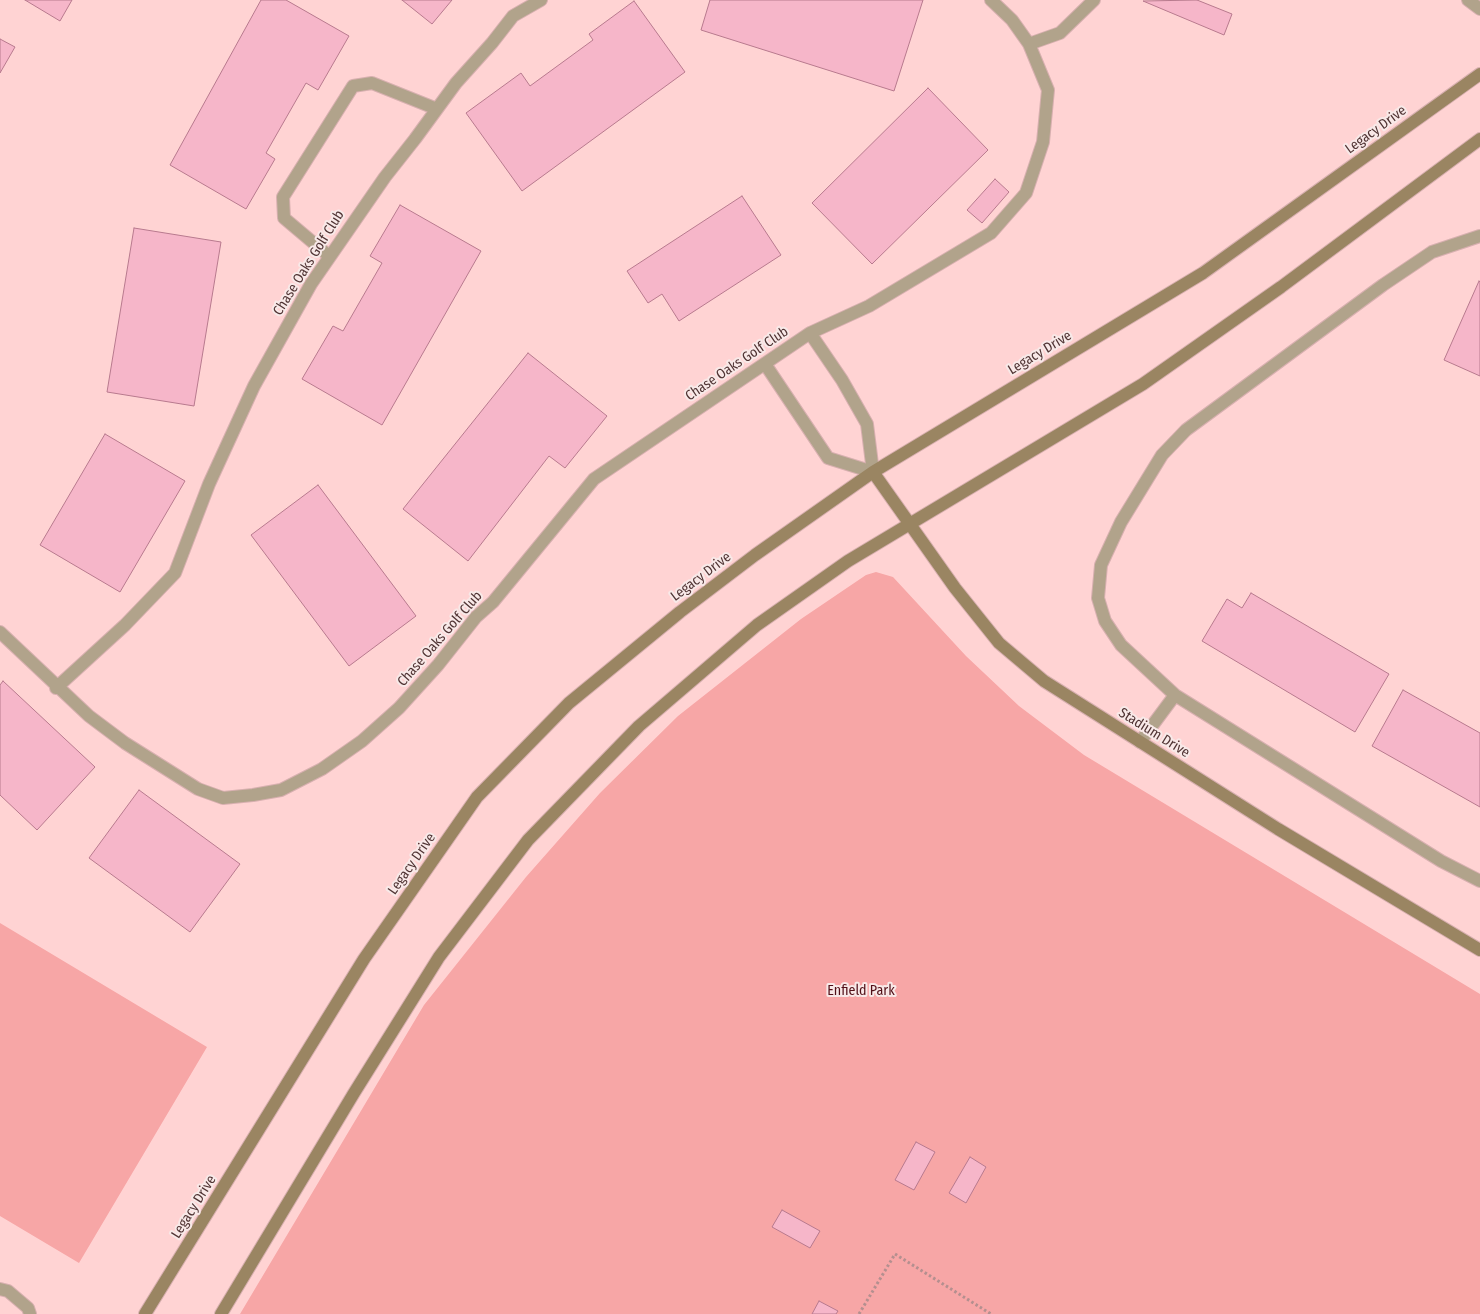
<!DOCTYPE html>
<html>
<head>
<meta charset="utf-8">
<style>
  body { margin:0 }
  canvas { display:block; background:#ffd3d3 }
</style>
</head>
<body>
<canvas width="1480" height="1314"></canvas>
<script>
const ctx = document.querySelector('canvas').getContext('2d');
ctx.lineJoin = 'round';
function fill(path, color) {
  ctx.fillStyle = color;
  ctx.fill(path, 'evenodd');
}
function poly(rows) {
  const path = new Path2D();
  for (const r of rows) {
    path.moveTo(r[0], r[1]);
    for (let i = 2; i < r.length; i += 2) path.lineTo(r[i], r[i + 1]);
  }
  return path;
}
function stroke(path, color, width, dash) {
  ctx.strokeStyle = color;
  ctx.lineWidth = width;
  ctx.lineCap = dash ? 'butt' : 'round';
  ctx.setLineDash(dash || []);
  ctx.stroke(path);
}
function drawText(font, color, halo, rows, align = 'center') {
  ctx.font = font + ' "Fira Sans Condensed",sans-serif';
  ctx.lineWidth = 4;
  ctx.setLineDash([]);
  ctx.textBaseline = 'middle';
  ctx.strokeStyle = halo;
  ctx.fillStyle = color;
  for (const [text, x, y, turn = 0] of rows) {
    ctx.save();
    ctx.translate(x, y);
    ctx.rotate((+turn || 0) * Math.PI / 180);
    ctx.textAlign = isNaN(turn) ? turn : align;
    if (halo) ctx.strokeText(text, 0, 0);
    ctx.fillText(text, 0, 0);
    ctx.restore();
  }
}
const green = poly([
  [876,572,893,577,966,656,1019,706,1084,755,1480,994,1480,1314,240,1314,424,1005,526,877,600,793,678,716,801,619,866,575],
  [0,923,207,1047,79,1263,0,1216]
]);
const building = poly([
  [25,0,72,0,60,21,25,0],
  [261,0,286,0,349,36,318,90,306,83,266,153,275,159,246,209,170,165,261,0],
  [402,0,452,0,432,24,402,0],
  [710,0,923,0,894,91,701,30,710,0],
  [1197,0,1232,14,1224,35,1143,1,1197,0],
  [634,1,685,72,522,191,466,113,521,73,530,86,593,40,589,34,634,1],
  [0,39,15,47,0,73,0,39],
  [928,88,988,150,872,264,812,203,928,88],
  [995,179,1009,192,982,223,967,210,995,179],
  [742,196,781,255,679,321,662,294,648,303,627,271,742,196],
  [400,205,481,251,382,425,302,379,333,326,343,331,382,263,370,256,400,205],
  [134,228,221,242,194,406,107,392,134,228],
  [1479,281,1480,282,1480,376,1444,360,1479,281],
  [528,353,607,416,565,468,549,456,468,561,403,509,528,353],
  [105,434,185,481,120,592,40,545,105,434],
  [318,485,416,616,349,666,251,535,318,485],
  [1251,593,1389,674,1355,732,1202,641,1227,599,1242,608,1251,593],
  [3,681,95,767,37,830,0,795,0,685,3,681],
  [1403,690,1480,733,1480,807,1372,746,1403,690],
  [139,790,240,864,190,932,89,858,139,790],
  [916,1142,935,1152,914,1190,895,1180,916,1142],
  [970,1157,986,1167,966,1203,949,1193,970,1157],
  [782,1210,820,1231,810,1248,772,1227,782,1210],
  [819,1301,838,1311,836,1314,812,1314,819,1301]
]);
const path = poly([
  [859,1314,895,1254,991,1314]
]);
const lane = poly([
  [1468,0,1480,9],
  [1029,44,1060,33,1094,0],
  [1480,236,1432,252,1383,285,1186,430,1162,455,1121,522,1101,565,1098,598,1105,621,1121,645,1175,695,1441,861,1480,881],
  [329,256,284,218,283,197,353,86,372,83,437,109],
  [765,364,828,458,873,472,867,424,842,380,810,333],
  [0,632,89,716,125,743,198,789,223,798,253,795,281,790,322,769,362,741,399,708,438,665,476,617,493,602,594,479,810,333,869,306,991,233,1026,193,1043,142,1048,90,1029,44,1012,20,991,0],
  [56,688,125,625,175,573,209,484,254,386,311,284,385,177,415,139,456,83,492,43,513,16,541,0],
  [1140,742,1175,695],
  [0,1289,8,1291,28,1308,30,1314]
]);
const secondary = poly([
  [873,472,955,588,999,643,1044,681,1278,829,1480,950],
  [145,1314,364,959,477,797,569,703,680,612,755,555,873,472,1203,273,1480,74],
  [221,1314,354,1093,439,957,528,840,639,726,757,625,848,561,1143,384,1281,287,1480,139]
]);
const streetNames = [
  ["Legacy Drive",1376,130,-36],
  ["Chase Oaks Golf Club",309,263,-58],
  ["Legacy Drive",1040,353,-31],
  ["Chase Oaks Golf Club",737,364,-34],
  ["Legacy Drive",701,577,-37],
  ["Chase Oaks Golf Club",440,639,-49],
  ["Stadium Drive",1154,733,32],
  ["Legacy Drive",412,864,-55],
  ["Legacy Drive",194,1207,-58]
];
const parkNames = [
  ["Enfield Park",861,991]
];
fill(green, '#f7a6a6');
fill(building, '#f6b6c9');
stroke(building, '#b87a8e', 1);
stroke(lane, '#d8b0b0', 14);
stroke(secondary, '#d8b0b0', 14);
stroke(path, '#b48f8f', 3, [2.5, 2.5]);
stroke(lane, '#b1a38b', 12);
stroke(secondary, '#9a8562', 12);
drawText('14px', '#503434', '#f8e9e8', streetNames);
drawText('14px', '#521018', '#f8e9e8', parkNames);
</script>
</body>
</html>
